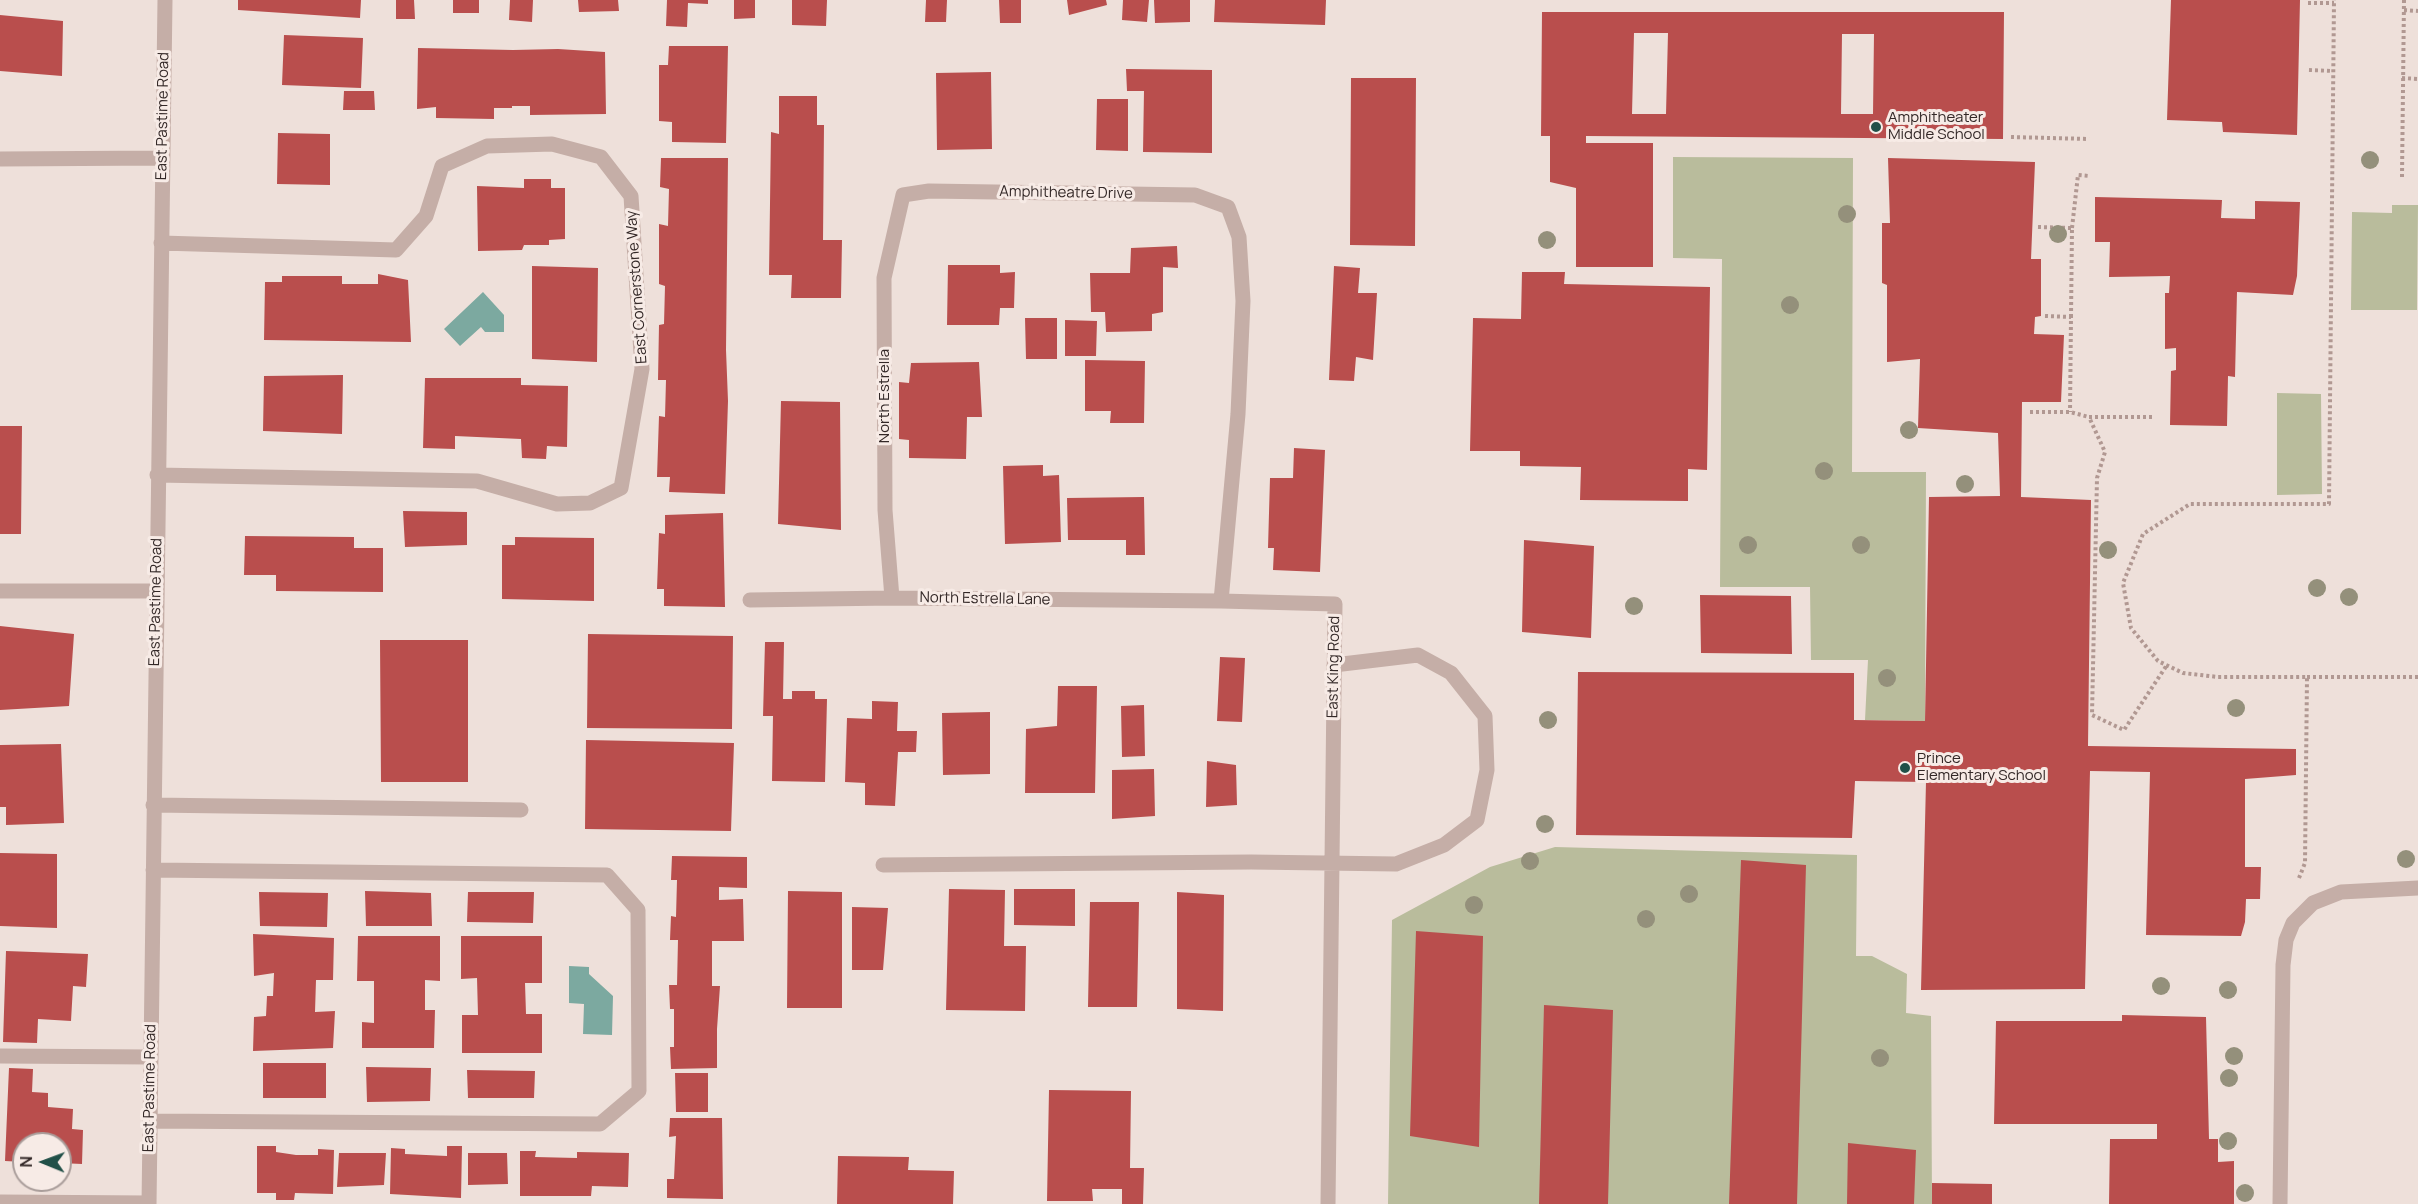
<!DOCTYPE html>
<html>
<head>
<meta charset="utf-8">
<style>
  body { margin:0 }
  #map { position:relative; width:2418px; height:1204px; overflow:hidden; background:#eee0da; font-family:Manrope,sans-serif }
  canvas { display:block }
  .north { position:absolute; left:12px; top:1132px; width:60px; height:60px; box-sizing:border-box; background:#f7ebe6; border:2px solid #a99d9a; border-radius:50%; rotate:271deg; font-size:16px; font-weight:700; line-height:24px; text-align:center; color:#332827 }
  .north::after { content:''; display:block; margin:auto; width:21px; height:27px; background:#215048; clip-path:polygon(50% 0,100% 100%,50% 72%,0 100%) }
</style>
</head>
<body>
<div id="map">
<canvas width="2418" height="1204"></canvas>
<div class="north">N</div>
</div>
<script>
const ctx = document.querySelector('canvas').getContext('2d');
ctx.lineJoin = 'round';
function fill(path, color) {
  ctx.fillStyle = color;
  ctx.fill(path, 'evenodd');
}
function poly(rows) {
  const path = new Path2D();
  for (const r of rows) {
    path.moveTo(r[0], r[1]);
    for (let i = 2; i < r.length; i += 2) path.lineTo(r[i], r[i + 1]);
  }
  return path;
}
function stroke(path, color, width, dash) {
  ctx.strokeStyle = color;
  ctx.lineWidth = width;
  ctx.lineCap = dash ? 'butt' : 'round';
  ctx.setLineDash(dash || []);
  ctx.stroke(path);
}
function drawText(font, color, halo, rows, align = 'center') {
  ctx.font = font + ' Manrope,sans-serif';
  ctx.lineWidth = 6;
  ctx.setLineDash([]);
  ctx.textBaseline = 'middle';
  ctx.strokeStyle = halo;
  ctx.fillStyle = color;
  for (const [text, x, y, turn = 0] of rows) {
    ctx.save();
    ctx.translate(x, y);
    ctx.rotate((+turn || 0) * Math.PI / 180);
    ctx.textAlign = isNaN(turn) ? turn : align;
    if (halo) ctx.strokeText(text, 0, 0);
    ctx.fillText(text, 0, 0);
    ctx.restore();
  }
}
const green = poly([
  [1673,157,1853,158,1852,472,1926,472,1925,721,1865,720,1868,660,1811,660,1810,587,1720,587,1722,259,1673,258],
  [2392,205,2418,205,2417,310,2351,310,2352,212,2392,213],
  [2277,393,2321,394,2322,494,2277,495],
  [1555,847,1857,855,1856,956,1872,956,1907,974,1906,1013,1931,1016,1932,1204,1388,1204,1392,920,1490,867]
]);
const water = poly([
  [483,292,504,315,504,332,485,332,481,327,460,346,444,329],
  [569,966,589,967,589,974,613,996,612,1035,583,1034,584,1004,569,1003]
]);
const building = poly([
  [238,0,361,0,360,18,238,10],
  [396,0,414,0,415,19,396,19],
  [453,0,479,0,479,13,453,13],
  [510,0,533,0,532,22,509,20],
  [578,0,618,0,619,11,579,12],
  [667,0,708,0,708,4,688,3,687,27,666,26],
  [734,0,755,0,755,18,734,19],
  [792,0,827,0,826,26,792,25],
  [926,0,947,0,946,22,925,22],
  [999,0,1021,0,1021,23,1000,23],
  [1067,0,1106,0,1107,5,1069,15],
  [1123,0,1149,0,1147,22,1122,20],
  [1154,0,1190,0,1190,22,1155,23],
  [1215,0,1326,0,1325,25,1214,22],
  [2171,0,2300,0,2297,135,2223,132,2222,122,2167,120],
  [1542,12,2004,12,2003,139,1586,136,1586,143,1653,143,1653,267,1576,267,1576,188,1550,182,1550,136,1541,136],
  [1634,33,1668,33,1666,114,1632,114],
  [1842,34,1874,34,1873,114,1841,114],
  [0,15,63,21,62,76,0,71],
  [284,35,363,38,361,88,282,85],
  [669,46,728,46,726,143,672,142,672,122,659,121,659,65,668,65],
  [418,48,513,50,558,49,605,52,606,114,530,115,530,106,512,106,512,108,494,108,494,119,436,118,436,107,417,109],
  [1126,69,1212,70,1212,153,1143,152,1144,91,1127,91],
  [991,72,992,149,937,150,936,73],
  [1351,78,1416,78,1415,246,1350,245],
  [344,91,374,91,375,110,343,110],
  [779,96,817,96,817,125,824,125,823,240,842,240,841,298,791,298,792,275,769,275,771,132,779,134],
  [1097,99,1128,99,1128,151,1096,150],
  [278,133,330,134,330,185,277,184],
  [661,158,728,158,726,350,728,401,725,494,669,492,670,477,657,477,659,416,665,417,666,380,658,380,659,325,664,324,665,286,659,284,659,224,668,226,669,189,660,187],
  [1888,158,2035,162,2031,259,2041,259,2041,316,2035,317,2034,334,2064,335,2061,402,2022,402,2021,497,2091,500,2088,746,2296,749,2296,775,2245,779,2245,867,2261,867,2260,899,2246,899,2245,922,2241,936,2146,935,2150,772,2090,771,2085,989,1921,990,1926,782,1855,781,1852,838,1576,835,1578,672,1854,673,1854,720,1925,721,1929,497,2000,496,1998,433,1918,428,1920,359,1887,362,1887,285,1882,283,1882,223,1890,223],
  [524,179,551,179,551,188,565,188,565,239,549,240,549,245,524,245,522,250,478,251,477,186,524,188],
  [2095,197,2222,200,2221,218,2255,219,2255,201,2300,202,2297,276,2293,295,2237,292,2235,377,2228,376,2227,426,2170,425,2171,371,2176,370,2176,348,2165,349,2165,293,2169,293,2170,276,2109,277,2110,242,2095,242],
  [1177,246,1178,268,1163,267,1163,312,1152,314,1152,331,1106,332,1105,312,1091,312,1090,273,1130,273,1131,248],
  [948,265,1000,265,1000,273,1015,272,1014,308,1000,308,999,325,947,325],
  [532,266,598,268,597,362,532,359],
  [1334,266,1360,268,1358,293,1377,293,1373,360,1356,357,1354,381,1329,380],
  [1522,272,1565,272,1564,284,1710,287,1707,470,1688,469,1688,501,1580,500,1581,467,1520,466,1520,451,1470,451,1473,318,1521,319],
  [378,274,408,280,411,342,264,340,265,282,282,282,282,276,342,276,342,284,378,284],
  [1025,318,1057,318,1057,359,1026,359],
  [1065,320,1097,321,1096,356,1065,356],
  [1085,360,1145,361,1144,423,1110,423,1111,411,1085,411],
  [979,362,982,417,967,417,966,459,909,458,909,440,899,439,899,382,909,383,911,363],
  [343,375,342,434,263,431,264,376],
  [425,378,521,378,521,385,568,386,567,447,547,446,546,459,522,458,521,439,455,436,455,449,423,448],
  [781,401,840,402,841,530,778,524],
  [0,426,22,426,21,534,0,534],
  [1294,448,1325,450,1320,572,1273,570,1274,548,1268,548,1270,478,1293,478],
  [1043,465,1043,476,1059,475,1061,542,1005,544,1003,466],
  [1144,497,1145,555,1126,555,1126,540,1068,540,1067,498],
  [403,511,467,512,467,545,405,547],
  [723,513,725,607,664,606,664,589,657,589,659,533,665,534,665,515],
  [245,536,354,537,354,548,383,548,383,592,276,591,276,575,244,575],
  [515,537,594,538,594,601,502,599,502,545,515,545],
  [1524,540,1594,546,1591,638,1522,632],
  [1700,595,1791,596,1792,654,1701,653],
  [0,626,74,634,69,706,0,710],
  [588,634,733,636,732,729,587,728],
  [380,640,468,640,468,782,381,782],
  [765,642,784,642,783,699,792,699,792,691,815,691,815,699,827,699,825,782,772,781,773,716,763,716],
  [1220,657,1245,658,1242,722,1217,721],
  [1058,686,1097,686,1095,793,1025,793,1026,729,1057,726],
  [872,701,898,702,897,731,917,731,916,752,898,752,895,806,865,805,865,783,845,782,847,718,872,719],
  [1144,705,1145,756,1122,757,1121,706],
  [990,712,990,774,943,775,942,713],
  [586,740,734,743,731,831,585,829],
  [61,744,64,823,6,825,6,807,0,807,0,745],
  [1207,761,1236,765,1237,805,1206,807],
  [1154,769,1155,816,1112,819,1112,770],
  [0,853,57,854,57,928,0,926],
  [672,856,747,857,747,888,719,887,719,900,743,899,744,941,712,941,712,986,720,986,717,1029,717,1068,671,1069,670,1047,674,1047,674,1009,670,1009,669,985,677,985,678,940,670,940,671,916,676,917,677,880,671,880],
  [1741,860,1806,865,1797,1204,1729,1204],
  [949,889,1005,890,1004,946,1026,946,1025,1011,946,1010],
  [1014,889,1075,889,1075,926,1014,925],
  [365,891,431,893,432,926,366,926],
  [788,891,842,892,842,1008,787,1008],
  [259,892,328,893,327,927,260,926],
  [468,892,534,892,533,923,467,922],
  [1177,892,1224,895,1223,1011,1177,1009],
  [1090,902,1139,902,1137,1007,1088,1007],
  [852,907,888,908,883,970,852,970],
  [1416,931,1483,936,1479,1147,1410,1136],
  [253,934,334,938,333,980,316,980,315,1012,335,1011,333,1048,253,1051,254,1017,266,1016,267,996,273,996,274,973,254,976],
  [358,936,440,936,440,981,425,980,425,1010,435,1010,434,1048,362,1048,362,1022,374,1023,374,981,357,981],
  [461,936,542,936,542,983,525,983,526,1014,542,1014,542,1053,462,1053,462,1015,478,1015,477,978,461,979],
  [6,951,88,954,86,987,73,986,71,1021,38,1019,37,1043,3,1042],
  [1544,1005,1613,1010,1608,1204,1539,1204],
  [2122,1015,2206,1017,2209,1139,2218,1139,2218,1162,2234,1161,2234,1204,2109,1204,2110,1139,2157,1139,2157,1124,1994,1124,1996,1021,2122,1021],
  [263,1063,326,1063,326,1098,263,1098],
  [366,1067,431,1068,430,1101,367,1102],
  [9,1068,33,1069,32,1092,48,1093,48,1107,73,1109,72,1129,83,1130,82,1164,60,1163,60,1144,24,1144,24,1162,5,1161],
  [467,1070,535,1071,534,1098,468,1098],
  [675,1073,708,1073,708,1112,676,1112],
  [1049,1090,1131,1091,1130,1168,1144,1168,1143,1204,1122,1204,1122,1189,1092,1189,1093,1201,1047,1201],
  [670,1118,722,1118,723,1199,667,1198,667,1179,674,1179,676,1136,669,1137],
  [1848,1143,1916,1150,1914,1204,1847,1204],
  [257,1146,276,1146,276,1152,296,1155,318,1155,318,1149,334,1150,333,1194,295,1193,294,1200,276,1200,276,1193,257,1193],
  [447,1146,462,1146,461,1198,390,1194,391,1148,405,1149,405,1154,447,1156],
  [520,1151,536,1151,535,1157,577,1158,577,1152,629,1153,628,1187,592,1186,591,1196,520,1196],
  [339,1153,386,1153,384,1185,337,1187],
  [468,1153,507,1153,508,1184,468,1185],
  [838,1156,909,1157,908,1170,954,1171,953,1204,837,1204],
  [1932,1183,1992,1184,1992,1204,1932,1204]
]);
const path = poly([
  [2308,3,2334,3],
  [2404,10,2418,11],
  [2309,70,2333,71],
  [2402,78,2418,79],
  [2011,137,2089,139],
  [2402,177,2404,0],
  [2038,227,2072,228,2071,317],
  [2072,228,2078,175,2089,176],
  [2045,316,2071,317,2070,412],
  [2030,412,2070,412,2089,417],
  [2152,417,2089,417,2105,452,2097,478,2092,715,2124,730,2167,665],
  [2307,677,2418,677],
  [2299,878,2305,863,2307,677,2218,677,2183,673,2158,661,2131,628,2123,583,2143,534,2190,504,2329,504,2334,0]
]);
const minor = poly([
  [0,159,162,158],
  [157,475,477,481,557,504,590,503,621,488,642,369,631,196,601,157,552,144,487,146,442,166,426,216,396,250,161,243],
  [0,591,156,591],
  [892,598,885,510,884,278,903,195,929,191,1195,195,1228,207,1239,237,1243,301,1238,414,1221,601,1335,604,1328,1204],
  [750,600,892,598,1221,601],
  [153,805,521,810],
  [883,865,1251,862,1396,864,1444,845,1477,820,1487,770,1485,716,1451,673,1418,655,1334,665],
  [0,1056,150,1057],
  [150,1121,600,1124,639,1091,638,910,607,875,153,870],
  [0,1202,149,1203],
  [149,1204,165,0],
  [2280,1204,2283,965,2286,940,2293,923,2313,903,2341,892,2418,888]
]);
const trees = [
  [2370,160],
  [1847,214],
  [2058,234],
  [1547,240],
  [1790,305],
  [1909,430],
  [1824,471],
  [1965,484],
  [1748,545],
  [1861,545],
  [2108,550],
  [2317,588],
  [2349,597],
  [1634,606],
  [1887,678],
  [2236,708],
  [1548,720],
  [1545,824],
  [2406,859],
  [1530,861],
  [1689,894],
  [1474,905],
  [1646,919],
  [2161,986],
  [2228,990],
  [2234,1056],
  [1880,1058],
  [2229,1078],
  [2228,1141],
  [2245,1193]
];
const markers = [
  [1876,127,6,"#215048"],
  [1905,768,6,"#215048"]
];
const streetNames = [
  ["East Pastime Road",163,116,-89],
  ["Amphitheatre Drive",1066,193,1],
  ["East Cornerstone Way",637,287,-94],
  ["North Estrella",885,396,-90],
  ["North Estrella Lane",985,599,1],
  ["East Pastime Road",156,602,-89],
  ["East King Road",1334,667,-89],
  ["East Pastime Road",150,1088,-89]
];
const poiNames = [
  ["Amphitheater",1888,118],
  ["Middle School",1888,135],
  ["Prince",1917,759],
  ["Elementary School",1917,776]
];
fill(green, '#b9bc9c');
fill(water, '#7ca9a0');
fill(building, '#b94e4d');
stroke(path, '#b19892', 4, [3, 3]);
stroke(minor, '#c5aea7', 15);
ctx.fillStyle = '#94907b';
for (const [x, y] of trees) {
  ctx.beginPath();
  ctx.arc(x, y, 9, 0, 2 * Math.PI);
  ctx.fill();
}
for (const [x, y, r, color] of markers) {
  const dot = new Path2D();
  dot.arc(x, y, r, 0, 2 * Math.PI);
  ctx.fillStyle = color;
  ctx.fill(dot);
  stroke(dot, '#f7ebe6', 2);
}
drawText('15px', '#332827', '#f7ebe6', streetNames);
drawText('15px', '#332827', '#f7ebe6', poiNames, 'left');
</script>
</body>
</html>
